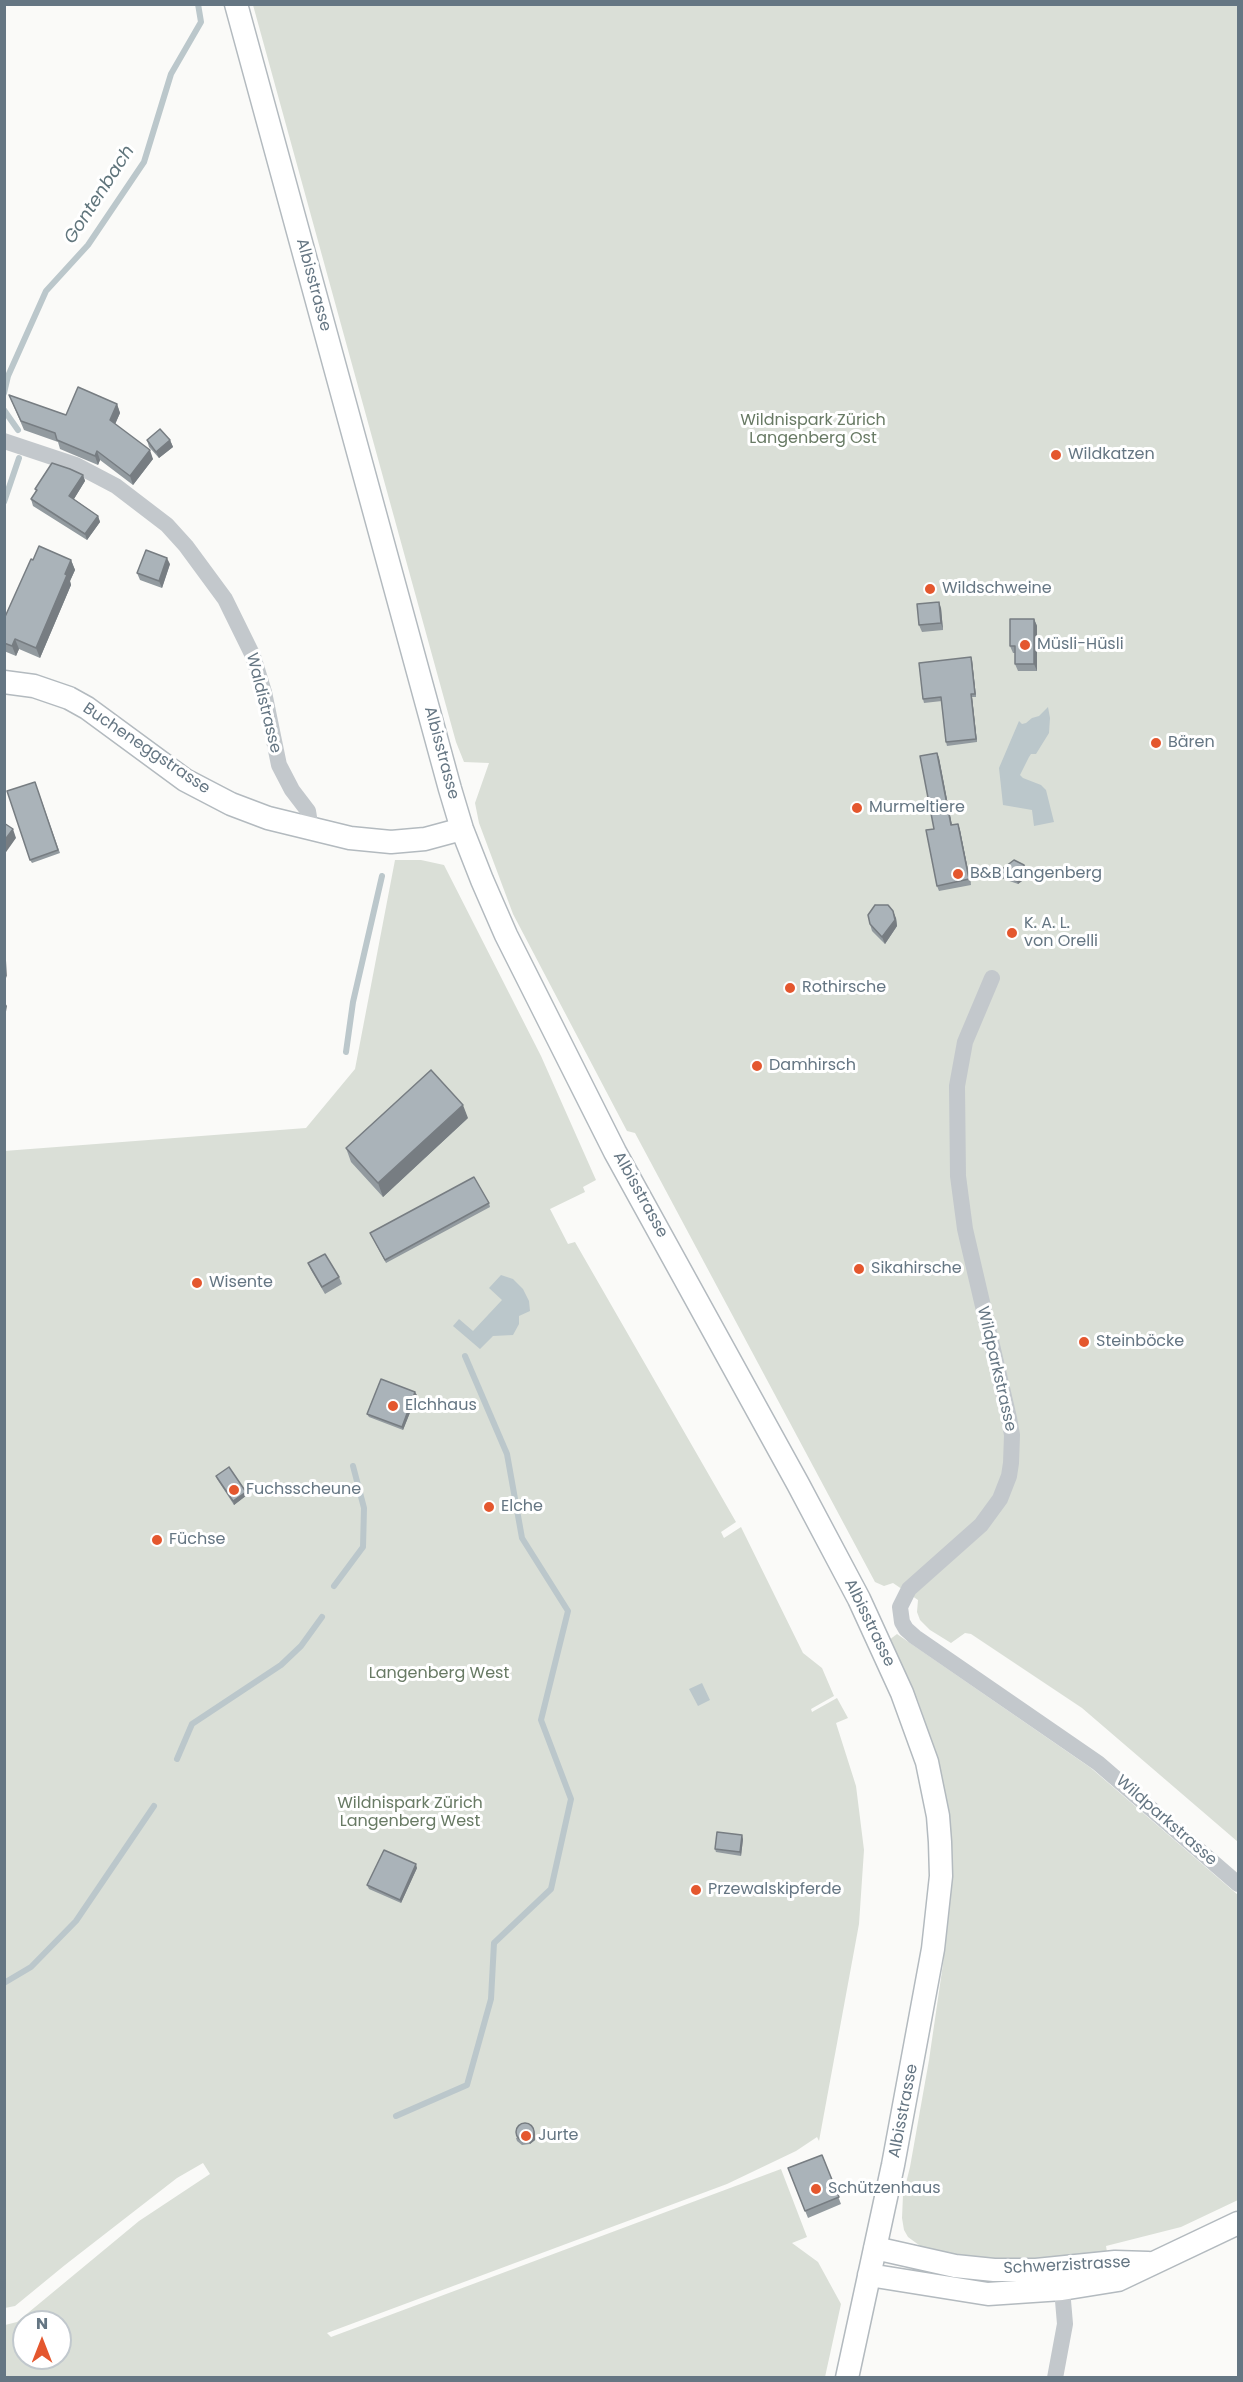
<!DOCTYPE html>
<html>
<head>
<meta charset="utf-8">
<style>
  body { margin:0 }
  #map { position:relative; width:1243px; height:2382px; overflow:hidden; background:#fafaf8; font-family:Poppins,sans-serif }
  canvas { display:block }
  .frame { position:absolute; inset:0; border:6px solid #657683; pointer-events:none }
  .north { position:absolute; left:12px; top:2310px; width:60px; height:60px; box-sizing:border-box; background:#fff; border:2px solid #c1c8cd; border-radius:50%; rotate:0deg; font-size:16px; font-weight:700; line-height:24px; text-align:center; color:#657683 }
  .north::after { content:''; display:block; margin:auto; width:21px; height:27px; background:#e4572e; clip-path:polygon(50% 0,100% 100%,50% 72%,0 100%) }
</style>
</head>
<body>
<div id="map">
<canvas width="1243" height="2382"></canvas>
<div class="frame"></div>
<div class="north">N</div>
</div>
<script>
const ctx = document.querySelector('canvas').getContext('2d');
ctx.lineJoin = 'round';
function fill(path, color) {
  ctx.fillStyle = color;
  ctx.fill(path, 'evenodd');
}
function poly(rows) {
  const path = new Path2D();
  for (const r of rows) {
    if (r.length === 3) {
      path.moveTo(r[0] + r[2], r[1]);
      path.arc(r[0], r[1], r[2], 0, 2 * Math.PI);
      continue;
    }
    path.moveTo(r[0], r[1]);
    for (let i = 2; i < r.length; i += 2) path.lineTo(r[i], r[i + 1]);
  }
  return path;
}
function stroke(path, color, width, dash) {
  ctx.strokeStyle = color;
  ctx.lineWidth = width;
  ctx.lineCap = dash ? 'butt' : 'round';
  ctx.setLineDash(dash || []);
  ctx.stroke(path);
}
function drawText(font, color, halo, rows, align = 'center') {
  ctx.font = font + ' Poppins,sans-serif';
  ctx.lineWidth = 6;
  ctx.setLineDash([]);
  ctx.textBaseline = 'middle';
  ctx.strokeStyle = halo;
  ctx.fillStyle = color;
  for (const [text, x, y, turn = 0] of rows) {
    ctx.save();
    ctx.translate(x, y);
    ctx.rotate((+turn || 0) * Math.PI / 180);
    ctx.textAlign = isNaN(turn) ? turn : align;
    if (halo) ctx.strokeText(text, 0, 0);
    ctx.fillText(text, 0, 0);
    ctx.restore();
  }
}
const green = poly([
  [253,5,1238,5,1238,1842,1082,1708,971,1634,965,1633,951,1643,930,1630,920,1620,917,1612,918,1600,893,1583,884,1586,875,1582,635,1133,627,1131,513,914,479,823,475,803,489,763,464,762,456,742],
  [395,860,421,860,444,865,541,1056,596,1180,583,1187,585,1192,550,1209,568,1244,575,1242,736,1522,721,1532,724,1538,741,1527,803,1653,822,1668,834,1696,811,1709,812,1712,837,1698,848,1718,836,1723,856,1786,864,1850,859,1924,819,2141,817,2137,796,2151,727,2184,327,2333,331,2337,781,2169,807,2237,792,2243,818,2262,841,2304,825,2377,5,2377,5,2325,17,2322,139,2221,210,2174,203,2163,177,2178,65,2265,15,2306,5,2308,4,1151,306,1128,355,1069],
  [24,2322,60,2322,60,2358,24,2358],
  [897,1634,1091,1768,1238,1895,1238,2200,1181,2227,1106,2246,1107,2252,1036,2259,990,2259,945,2254,923,2248,908,2237,904,2230,902,2218,903,2195,910,2167,929,2060,943,1964,950,1896,951,1844,946,1798,935,1751,918,1701,889,1640]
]);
const water = poly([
  [1048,707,1050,718,1049,733,1036,754,1031,754,1029,757,1020,775,1023,778,1041,785,1046,790,1054,822,1034,826,1032,810,1003,805,999,768,1019,721,1022,724,1026,723,1032,718,1039,716],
  [501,1275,513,1279,523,1289,529,1301,530,1311,519,1316,519,1324,513,1335,493,1336,480,1349,453,1326,459,1319,473,1331,502,1300,489,1288],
  [702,1683,710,1700,698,1706,689,1689]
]);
const stream = poly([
  [4,393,8,376,46,291,88,245,144,162,171,74,201,22,198,4],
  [4,410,18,430],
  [4,502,19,458],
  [346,1052,353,1002,382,876],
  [334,1586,363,1547,364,1508,353,1466],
  [177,1759,192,1724,281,1665,301,1646,322,1617],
  [4,1983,31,1967,76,1921,154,1806],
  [396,2116,467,2085,491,1999,494,1943,551,1889,571,1799,541,1720,568,1611,522,1538,507,1454,465,1356]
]);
const street = poly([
  [4,441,76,465,116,486,167,525,186,546,225,599,253,656,264,692,279,765,292,790,308,811,311,830],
  [992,978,965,1042,957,1086,958,1176,965,1229,1009,1418,1012,1435,1011,1463,1009,1476,1000,1499,981,1525,909,1589,900,1607,902,1622,906,1629,915,1637,1098,1763,1238,1884],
  [1055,2378,1065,2324,1062,2289]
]);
const secondary = poly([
  [236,4,450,789,462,829,482,880,506,935,615,1152,798,1484,859,1599,902,1693,927,1762,938,1816,940,1842,941,1876,933,1949,893,2165,847,2378],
  [4,682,34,686,69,698,87,708,185,780,231,804,268,818,350,838,391,842,425,839,462,829],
  [875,2248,955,2266,994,2270,1036,2270,1115,2262,1148,2263],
  [869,2275,988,2294,1062,2289,1118,2280,1238,2223]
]);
const wall = poly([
  [9,395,66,415,117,404,120,413,115,424,153,459,133,485,100,460,98,465,60,449,58,442,24,430],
  [147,440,170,440,173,447,159,458,149,447],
  [83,475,85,481,74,499,98,516,100,522,87,540,33,506,31,499,36,491,35,489],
  [33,560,71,560,75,570,70,581,71,585,40,658,19,649,16,656,4,651,4,619],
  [170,564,162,588,140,580,137,573],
  [941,608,943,630,922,632,919,625],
  [1034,619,1037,626,1037,671,1018,671,1015,664,1015,653,1013,653,1010,646],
  [971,657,972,660,976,697,972,697,977,742,947,746,946,742,942,701,924,703,923,699],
  [937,753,939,758,952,825,958,824,960,830,971,885,939,891,937,886,934,829],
  [35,782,60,853,32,863,30,860],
  [1026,868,1026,878,1018,884,998,877,997,873],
  [896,918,897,926,885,944,872,931,870,924],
  [468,1118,383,1197,351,1162,346,1148],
  [489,1203,490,1207,386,1263,370,1233],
  [308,1263,339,1277,342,1284,325,1294,311,1270],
  [417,1395,403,1430,369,1417,367,1414],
  [216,1476,246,1492,247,1495,234,1505,217,1479],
  [743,1839,741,1856,716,1852,715,1849],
  [417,1868,401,1903,369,1889,367,1885],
  [534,2130,535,2134,535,2140,530,2144,522,2145,517,2141,516,2138],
  [822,2155,841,2204,808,2218,788,2168]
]);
const shadedWall = poly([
  [117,404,120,413,113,429,110,420],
  [170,440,173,447,159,458,156,452],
  [150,450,153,459,133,485,130,476],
  [97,451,100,460,98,465,95,456],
  [83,475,85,481,72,502,69,496],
  [98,516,100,522,87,540,85,534],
  [167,558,170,564,162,588,159,581],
  [71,560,75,570,70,581,71,585,40,658,36,648],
  [939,602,941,608,943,630,941,623],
  [1034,619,1037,626,1037,671,1034,664],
  [15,639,19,649,16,656,12,646],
  [971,657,972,660,976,697,975,694],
  [971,694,972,697,977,742,976,739],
  [937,753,939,758,953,831,951,825],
  [958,824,960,830,971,885,969,879],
  [13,829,16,838,4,855,4,841],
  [1024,865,1026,868,1026,878,1018,884,1017,881],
  [893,911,896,918,897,926,885,944,882,937],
  [5,943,7,978,4,971],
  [4,1001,7,1006,4,1023],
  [463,1105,468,1118,383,1197,378,1183],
  [415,1392,417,1395,403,1430,402,1427],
  [246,1492,247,1495,234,1505,233,1501],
  [742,1835,743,1839,741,1856,740,1852],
  [416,1864,417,1868,401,1903,400,1900],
  [534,2130,535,2134,535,2140,530,2144,529,2141]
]);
const building = poly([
  [78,387,117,404,110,420,150,450,130,476,97,451,95,456,57,440,55,433,21,421,9,395,66,415,78,387],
  [160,429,170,440,156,452,147,440,160,429],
  [52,463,70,469,83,475,69,496,98,516,85,534,31,499,37,490,35,489,52,463],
  [39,546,71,560,65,574,67,575,36,648,15,639,12,646,4,643,4,619,31,559,33,560,39,546],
  [146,550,167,558,159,581,137,573,146,550],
  [939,602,941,623,919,625,917,604,939,602],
  [1010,619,1034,619,1034,664,1015,664,1015,646,1010,646,1010,619],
  [971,657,975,694,971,694,976,739,946,742,941,697,923,699,919,663,971,657],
  [937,753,951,825,958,824,969,879,937,886,926,830,934,829,920,756,937,753],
  [35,782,58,850,30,860,7,791,35,782],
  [4,823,13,829,4,841,4,823],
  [1014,860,1024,865,1025,875,1017,881,997,873,1014,860],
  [875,905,888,905,893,911,895,920,882,937,870,924,868,915,875,905],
  [431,1070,463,1105,378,1183,346,1148,431,1070],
  [474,1177,489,1203,385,1260,370,1233,474,1177],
  [325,1254,339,1277,322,1287,308,1263,325,1254],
  [381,1379,415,1392,402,1427,367,1414,381,1379],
  [229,1467,246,1492,233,1501,216,1476,229,1467],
  [717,1832,742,1835,740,1852,715,1849,717,1832],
  [384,1850,416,1864,400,1900,367,1885,384,1850],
  [525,2132,9],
  [822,2155,839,2197,805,2211,788,2168,822,2155]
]);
const markers = [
  [1056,455,6,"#e4572e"],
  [930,589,6,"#e4572e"],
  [1025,645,6,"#e4572e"],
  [1156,743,6,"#e4572e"],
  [857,808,6,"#e4572e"],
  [958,874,6,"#e4572e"],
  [1012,933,6,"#e4572e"],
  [790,988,6,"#e4572e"],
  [757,1066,6,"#e4572e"],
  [859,1269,6,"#e4572e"],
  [197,1283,6,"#e4572e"],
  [1084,1342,6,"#e4572e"],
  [393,1406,6,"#e4572e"],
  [234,1490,6,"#e4572e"],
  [489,1507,6,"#e4572e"],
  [157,1540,6,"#e4572e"],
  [696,1890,6,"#e4572e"],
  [526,2136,6,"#e4572e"],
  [816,2189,6,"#e4572e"]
];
const streetNames = [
  ["Albisstrasse",313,285,75],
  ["Waldistrasse",263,703,76],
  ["Bucheneggstrasse",146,749,34],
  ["Albisstrasse",441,753,75],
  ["Albisstrasse",640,1195,61],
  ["Wildparkstrasse",996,1369,77],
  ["Albisstrasse",869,1623,64],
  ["Wildparkstrasse",1166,1821,41],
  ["Albisstrasse",904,2111,-79],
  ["Schwerzistrasse",1067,2266,-3]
];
const parkNames = [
  ["Wildnispark Zürich",813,421],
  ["Langenberg Ost",813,439],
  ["Langenberg West",439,1674],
  ["Wildnispark Zürich",410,1804],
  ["Langenberg West",410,1822]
];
const poiNames = [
  ["Wildkatzen",1068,455],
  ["Wildschweine",942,589],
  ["Müsli-Hüsli",1037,645],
  ["Bären",1168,743],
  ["Murmeltiere",869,808],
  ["B&B Langenberg",970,874],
  ["K. A. L.",1024,924],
  ["von Orelli",1024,942],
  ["Rothirsche",802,988],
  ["Damhirsch",769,1066],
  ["Sikahirsche",871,1269],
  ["Wisente",209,1283],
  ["Steinböcke",1096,1342],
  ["Elchhaus",405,1406],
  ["Fuchsscheune",246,1490],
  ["Elche",501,1507],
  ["Füchse",169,1540],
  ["Przewalskipferde",708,1890],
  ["Jurte",538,2136],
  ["Schützenhaus",828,2189]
];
const waterNames = [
  ["Gontenbach",100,195,-57]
];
fill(green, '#dadfd7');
fill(water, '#bbc7cb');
stroke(stream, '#bbc7cb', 6);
stroke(secondary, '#b3babf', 25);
stroke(street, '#c3c8cc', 16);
stroke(secondary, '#fff', 22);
fill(wall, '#929a9f');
fill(shadedWall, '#777d82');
fill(building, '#aab3b9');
stroke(building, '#777d82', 1.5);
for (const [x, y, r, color] of markers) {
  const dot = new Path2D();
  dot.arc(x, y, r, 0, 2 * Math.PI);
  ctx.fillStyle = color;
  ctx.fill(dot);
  stroke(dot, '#fff', 2);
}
drawText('16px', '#657683', '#fff', streetNames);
drawText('16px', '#687a64', '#fff', parkNames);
drawText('16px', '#657683', '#fff', poiNames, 'left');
drawText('italic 18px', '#60757c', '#fff', waterNames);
</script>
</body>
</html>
